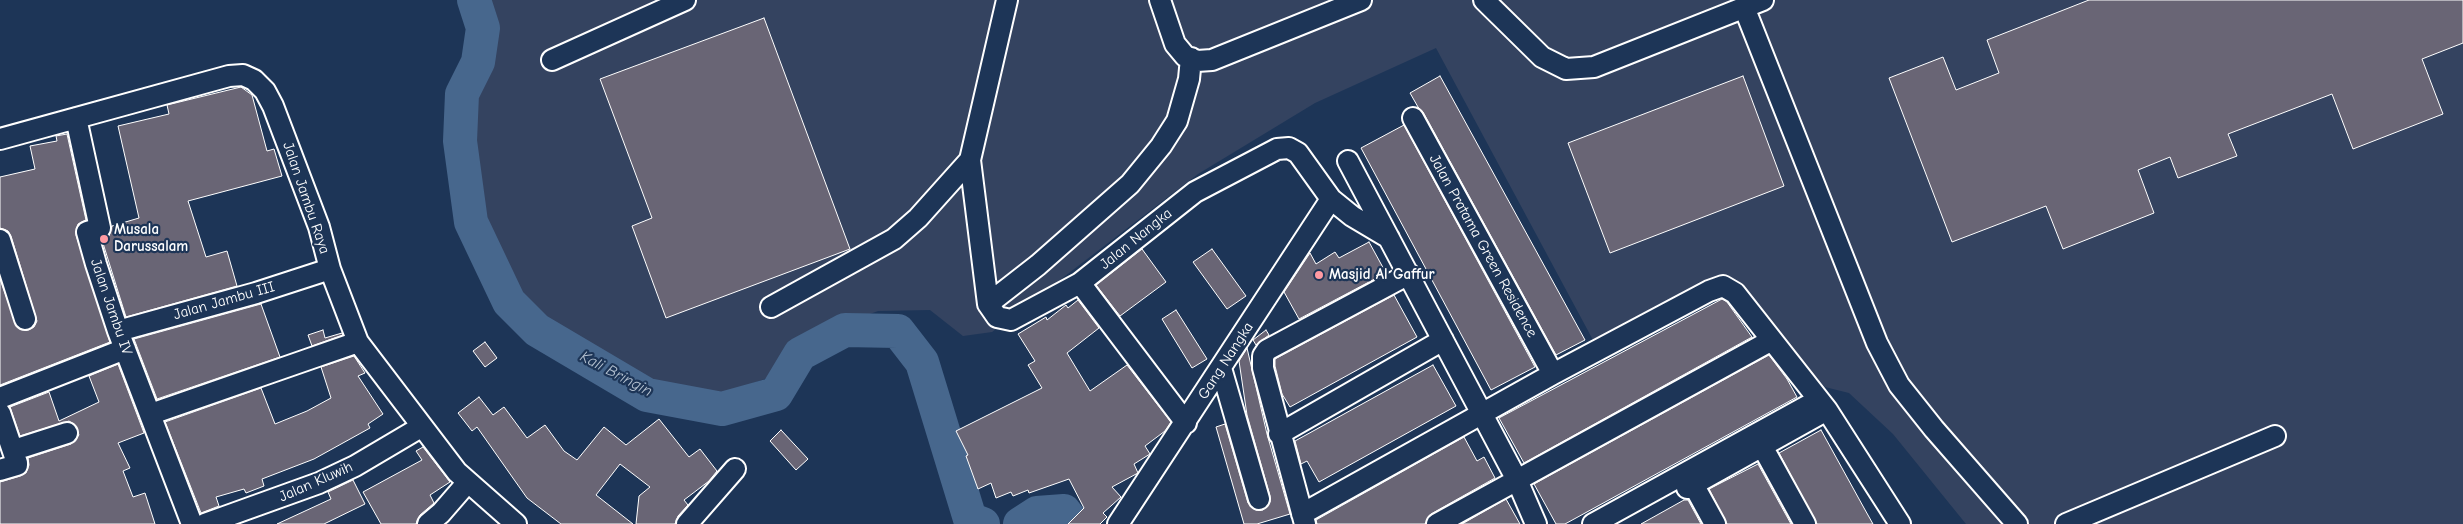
<!DOCTYPE html>
<html>
<head>
<meta charset="utf-8">
<style>
  body { margin:0 }
  canvas { display:block; background:#1d3557 }
</style>
</head>
<body>
<canvas width="2463" height="524"></canvas>
<script>
const ctx = document.querySelector('canvas').getContext('2d');
ctx.lineJoin = 'round';
function fill(path, color) {
  ctx.fillStyle = color;
  ctx.fill(path, 'evenodd');
}
function poly(rows) {
  const path = new Path2D();
  for (const r of rows) {
    path.moveTo(r[0], r[1]);
    for (let i = 2; i < r.length; i += 2) path.lineTo(r[i], r[i + 1]);
  }
  return path;
}
function stroke(path, color, width, dash) {
  ctx.strokeStyle = color;
  ctx.lineWidth = width;
  ctx.lineCap = dash ? 'butt' : 'round';
  ctx.setLineDash(dash || []);
  ctx.stroke(path);
}
function drawText(font, color, halo, rows, align = 'center') {
  ctx.font = font + ' "Comic Neue",sans-serif';
  ctx.lineWidth = 4.5;
  ctx.setLineDash([]);
  ctx.textBaseline = 'middle';
  ctx.strokeStyle = halo;
  ctx.fillStyle = color;
  for (const [text, x, y, turn = 0] of rows) {
    ctx.save();
    ctx.translate(x, y);
    ctx.rotate((+turn || 0) * Math.PI / 180);
    ctx.textAlign = isNaN(turn) ? turn : align;
    if (halo) ctx.strokeText(text, 0, 0);
    ctx.fillText(text, 0, 0);
    ctx.restore();
  }
}
const built = poly([
  [479,0,2463,0,2463,524,1966,524,1893,434,1849,393,1825,387,1720,275,1593,340,1436,48,1315,103,1198,174,992,332,963,336,930,310,878,311,838,326,800,348,776,375,725,393,660,386,541,318,507,272,479,214,471,146,470,94,493,19]
]);
const river = poly([
  [474,0,483,28,478,62,462,94,460,141,471,222,509,302,537,330,647,395,722,409,776,394,800,354,845,330,898,331,922,362,970,519,983,524],
  [1020,524,1037,513,1064,511,1074,524]
]);
const building = poly([
  [2089,0,2463,0,2463,43,2422,59,2443,114,2353,149,2332,94,2228,134,2237,156,2178,178,2170,157,2138,170,2154,213,2063,249,2046,206,1952,242,1889,78,1943,57,1956,90,1999,73,1987,40,2089,0],
  [764,18,850,249,666,318,632,226,652,218,600,79,764,18],
  [1440,76,1585,340,1556,355,1423,112,1418,107,1410,93,1440,76],
  [1743,76,1784,186,1610,253,1568,143,1743,76],
  [241,87,252,95,267,151,274,149,282,176,188,201,206,257,227,251,237,286,126,317,102,240,109,236,112,226,139,218,118,126,169,114,167,105,241,87],
  [1404,125,1535,367,1491,390,1361,148,1404,125],
  [67,134,86,220,78,224,76,235,110,342,0,385,0,279,17,327,28,330,34,327,37,321,11,236,8,231,0,228,0,177,35,169,30,146,57,141,56,136,67,134],
  [1369,242,1386,273,1299,319,1284,292,1310,253,1316,264,1335,252,1339,258,1369,242],
  [1142,249,1166,282,1120,316,1096,285,1142,249],
  [1212,249,1246,296,1227,309,1193,262,1212,249],
  [1394,295,1417,337,1290,407,1282,394,1275,366,1275,359,1394,295],
  [1722,299,1727,302,1752,337,1524,463,1499,418,1722,299],
  [1078,300,1099,328,1067,353,1090,391,1127,365,1171,422,1165,431,1145,446,1150,454,1134,464,1138,473,1112,487,1121,497,1103,513,1107,517,1100,524,1068,524,1084,508,1069,479,1029,493,1028,490,1013,496,1011,492,996,498,991,483,978,489,966,456,968,455,956,431,1042,388,1028,365,1035,361,1018,334,1046,317,1047,320,1066,305,1068,308,1078,300],
  [261,304,280,357,157,399,134,339,261,304],
  [1176,310,1207,359,1192,368,1162,319,1176,310],
  [323,330,325,338,342,333,343,335,312,346,308,335,323,330],
  [1266,330,1269,335,1256,345,1253,340,1266,330],
  [485,342,497,358,485,367,473,351,485,342],
  [1247,348,1267,434,1290,514,1257,524,1244,524,1216,427,1225,424,1248,503,1256,510,1263,510,1270,502,1270,496,1247,415,1239,361,1247,348],
  [1769,355,1787,379,1797,397,1565,524,1556,524,1534,484,1769,355],
  [354,356,365,373,358,376,383,414,368,424,370,428,314,459,262,479,264,486,246,493,244,489,216,497,219,506,201,513,165,422,261,388,275,424,307,411,331,398,321,367,354,356],
  [118,364,144,433,118,443,130,468,123,471,133,497,145,493,155,524,0,524,0,482,20,476,26,473,29,465,28,458,71,444,79,435,75,425,69,421,20,436,10,407,49,392,59,421,99,402,89,376,118,364],
  [1433,365,1456,406,1319,482,1307,461,1301,464,1295,441,1433,365],
  [479,397,493,415,504,407,527,438,545,425,564,451,577,460,604,427,626,445,659,419,689,457,700,449,717,471,709,481,684,500,688,505,678,516,675,524,636,524,639,496,650,487,620,464,596,495,633,524,561,524,527,498,477,427,472,431,458,413,479,397],
  [781,430,808,459,796,470,770,441,781,430],
  [1821,430,1864,508,1873,524,1817,524,1779,453,1821,430],
  [1464,437,1477,461,1484,457,1495,478,1431,514,1425,524,1317,524,1316,520,1464,437],
  [423,447,450,482,430,495,434,503,420,515,416,524,381,524,363,492,422,460,416,451,423,447],
  [1758,464,1791,524,1727,524,1709,489,1758,464],
  [353,480,365,504,324,524,277,524,331,499,328,492,353,480],
  [1506,499,1520,524,1462,524,1506,499],
  [1684,500,1688,500,1701,524,1641,524,1684,500]
]);
const minor = poly([
  [1160,0,1175,44,1185,56,1197,61,1212,60,1361,0],
  [1484,0,1542,57,1566,69,1594,67,1763,0],
  [1744,7,1877,343,1899,385,1934,429,2017,524],
  [552,60,685,0],
  [76,118,100,228,87,232,96,264,118,331,192,524],
  [1413,118,1553,374],
  [0,139,229,76,243,75,254,80,265,91,273,106,319,227,330,269,358,342,457,472,516,524],
  [970,160,988,304,997,317,1011,320,1080,283,1195,192,1277,149,1289,148,1298,153,1331,199,1352,216,1389,238],
  [1348,161,1517,480,1536,524],
  [0,240,25,319],
  [1080,283,1186,423],
  [988,304,1038,265,1130,184,1161,146,1177,121,1189,79,1191,58],
  [771,307,894,239,918,218,970,160,1007,0],
  [118,331,256,293,330,269],
  [1221,368,1259,499],
  [0,398,125,349],
  [0,413,17,463,17,465,0,470],
  [151,414,358,342],
  [1279,434,1443,340],
  [1762,446,1805,524],
  [14,450,67,433],
  [1693,484,1715,524],
  [1687,488,1827,410],
  [1302,514,1553,374,1709,291,1723,286,1735,293,1827,410,1900,524],
  [205,524,319,483,355,466,421,427],
  [428,524,441,513,467,483],
  [687,524,735,469],
  [1118,524,1331,199],
  [1305,524,1263,368,1263,356,1267,350,1409,274],
  [1437,524,1772,340],
  [1593,524,1818,400],
  [2066,524,2275,436]
]);
const markers = [
  [104,239,5,"#ff9aa2"],
  [1319,275,5,"#ff9aa2"]
];
const streetNames = [
  ["Jalan Jambu Raya",306,198,71],
  ["Jalan Nangka",1136,239,-39],
  ["Jalan Pratama Green Residence",1483,246,61],
  ["Jalan Jambu III",224,301,-16],
  ["Jalan Jambu IV",111,307,71],
  ["Gang Nangka",1226,361,-57],
  ["Jalan Kluwih",316,482,-24]
];
const poiNames = [
  ["Musala",114,230],
  ["Darussalam",114,247],
  ["Masjid Al Gaffur",1329,275]
];
const waterNames = [
  ["Kali Bringin",616,374,28]
];
fill(built, '#344360');
stroke(river, '#47678d', 34);
fill(building, '#696575');
stroke(building, '#fff', 1);
stroke(minor, '#fff', 24);
stroke(minor, '#1d3557', 20);
for (const [x, y, r, color] of markers) {
  const dot = new Path2D();
  dot.arc(x, y, r, 0, 2 * Math.PI);
  ctx.fillStyle = color;
  ctx.fill(dot);
  stroke(dot, '#1d3557', 2);
}
drawText('15px', '#fff', '#1d3557', streetNames);
drawText('bold 15px', '#fff', '#1d3557', poiNames, 'left');
drawText('italic 16px', '#b5c2d1', '#1d3557', waterNames);
</script>
</body>
</html>
